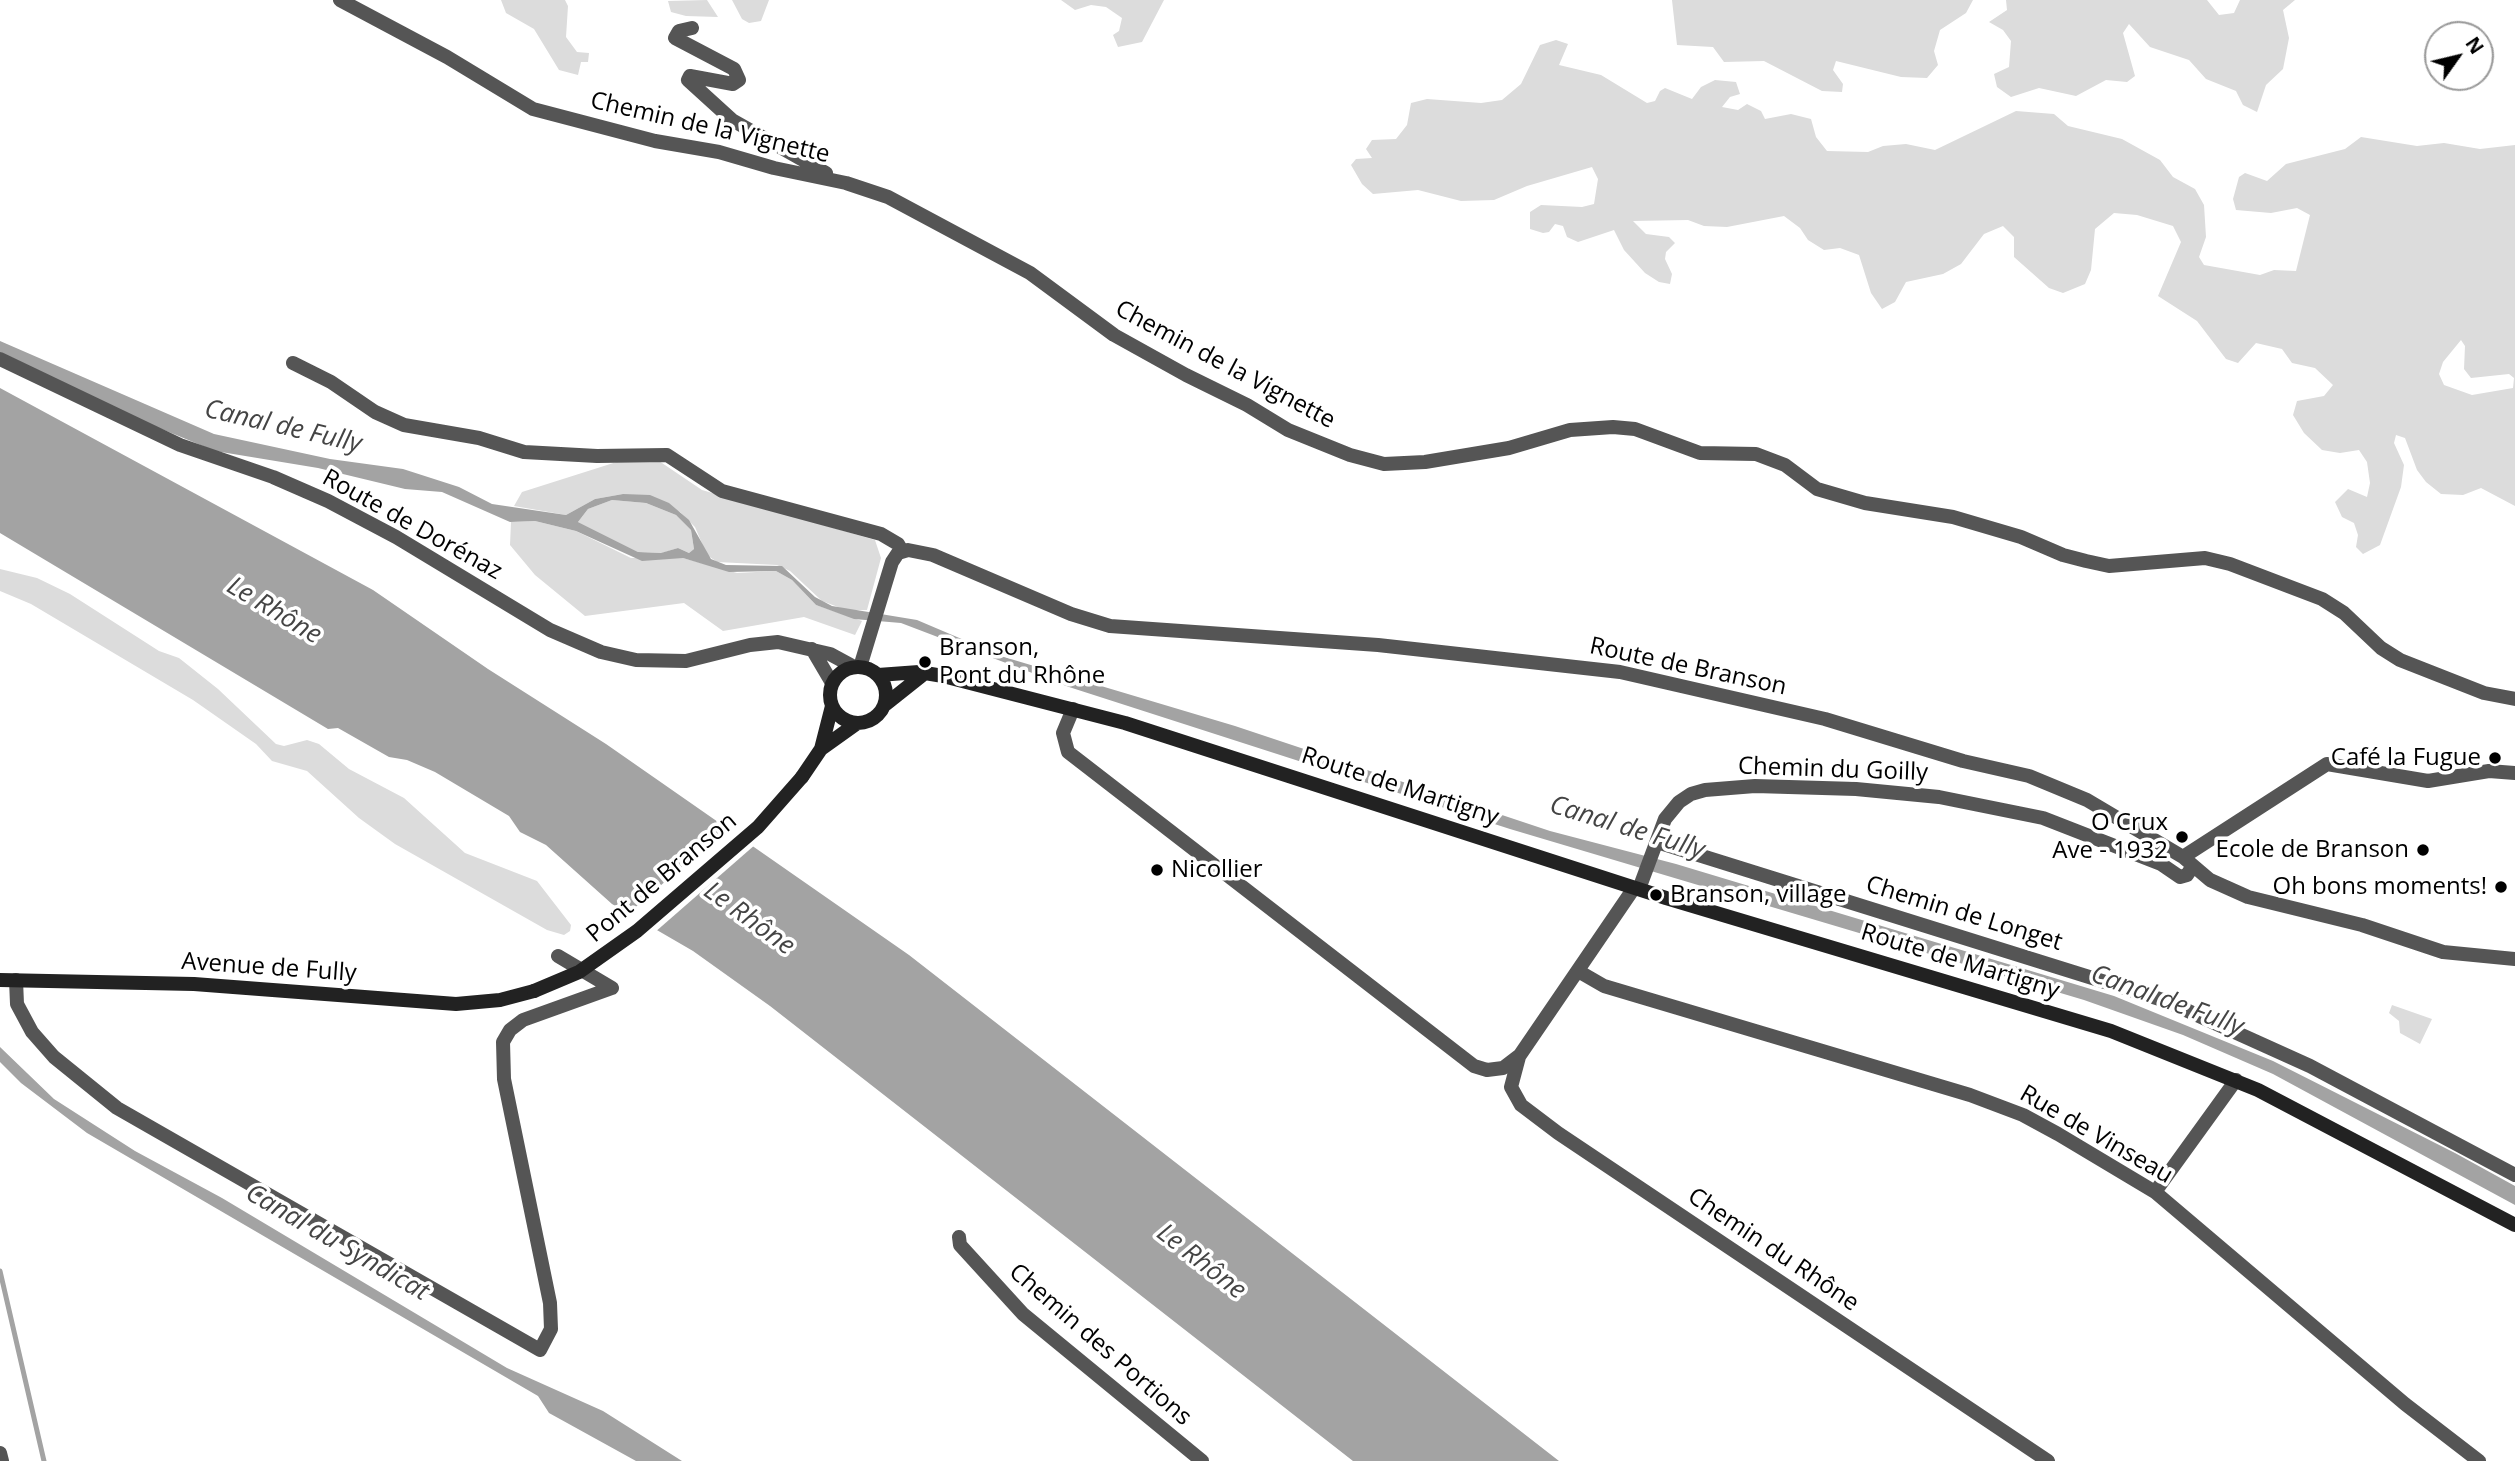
<!DOCTYPE html>
<html>
<head>
<meta charset="utf-8">
<style>
  body { margin:0 }
  #map { position:relative; width:2515px; height:1461px; overflow:hidden; background:#fff; font-family:"Open Sans",sans-serif }
  canvas { display:block }
  .north { position:absolute; left:2424px; top:21px; width:70px; height:70px; box-sizing:border-box; background:#fff; border:2px solid #999; border-radius:50%; rotate:56deg; font-size:19px; font-weight:700; line-height:28px; text-align:center; color:#000 }
  .north::after { content:''; display:block; margin:auto; width:24px; height:32px; background:#000; clip-path:polygon(50% 0,100% 100%,50% 72%,0 100%) }
</style>
</head>
<body>
<div id="map">
<canvas width="2515" height="1461"></canvas>
<div class="north">N</div>
</div>
<script>
const ctx = document.querySelector('canvas').getContext('2d');
ctx.lineJoin = 'round';
function fill(path, color) {
  ctx.fillStyle = color;
  ctx.fill(path, 'evenodd');
}
function poly(rows) {
  const path = new Path2D();
  for (const r of rows) {
    if (r.length === 3) {
      path.moveTo(r[0] + r[2], r[1]);
      path.arc(r[0], r[1], r[2], 0, 2 * Math.PI);
      continue;
    }
    path.moveTo(r[0], r[1]);
    for (let i = 2; i < r.length; i += 2) path.lineTo(r[i], r[i + 1]);
  }
  return path;
}
function stroke(path, color, width, dash) {
  ctx.strokeStyle = color;
  ctx.lineWidth = width;
  ctx.lineCap = dash ? 'butt' : 'round';
  ctx.setLineDash(dash || []);
  ctx.stroke(path);
}
function drawText(font, color, halo, rows, align = 'center') {
  ctx.font = font + ' "Open Sans",sans-serif';
  ctx.lineWidth = 7;
  ctx.setLineDash([]);
  ctx.textBaseline = 'middle';
  ctx.strokeStyle = halo;
  ctx.fillStyle = color;
  for (const [text, x, y, turn = 0] of rows) {
    ctx.save();
    ctx.translate(x, y);
    ctx.rotate((+turn || 0) * Math.PI / 180);
    ctx.textAlign = isNaN(turn) ? turn : align;
    if (halo) ctx.strokeText(text, 0, 0);
    ctx.fillText(text, 0, 0);
    ctx.restore();
  }
}
const green = poly([
  [501,0,565,0,568,6,566,37,577,52,589,53,588,62,581,62,578,75,559,70,534,29,506,13],
  [707,0,718,17,686,16,671,12,668,1],
  [732,0,769,0,761,21,749,23,742,19],
  [1061,0,1164,0,1142,42,1118,47,1113,35,1119,31,1122,18,1106,7,1091,5,1075,10],
  [1672,0,1973,0,1966,13,1940,30,1934,51,1938,65,1927,78,1901,77,1836,61,1833,70,1843,84,1842,92,1822,91,1764,61,1724,62,1713,47,1677,45],
  [2006,0,2207,0,2219,15,2234,13,2240,0,2295,0,2283,10,2289,38,2283,69,2266,85,2257,112,2243,105,2236,91,2206,79,2189,60,2150,47,2129,24,2123,33,2135,76,2127,82,2106,80,2076,96,2039,88,2011,97,1997,87,1994,74,2009,67,2011,41,2003,30,1989,22,2007,10],
  [1556,40,1568,44,1559,65,1601,75,1647,103,1655,101,1660,91,1665,88,1692,99,1701,87,1715,80,1736,82,1740,94,1730,97,1722,107,1738,110,1747,104,1761,111,1765,119,1791,114,1811,119,1816,137,1827,151,1868,152,1883,146,1906,144,1935,150,2016,111,2054,114,2068,126,2122,139,2160,160,2173,177,2195,189,2204,205,2206,237,2199,257,2204,265,2260,275,2274,270,2296,271,2310,215,2297,208,2271,213,2236,210,2233,199,2239,177,2245,173,2267,181,2286,164,2345,149,2361,137,2417,146,2444,143,2480,149,2515,145,2515,506,2481,488,2463,495,2441,494,2426,482,2417,470,2405,438,2396,435,2394,443,2404,465,2401,487,2380,545,2363,554,2356,547,2358,535,2354,523,2342,517,2335,502,2348,489,2367,497,2370,483,2367,462,2359,450,2340,453,2322,450,2304,433,2293,415,2297,401,2324,396,2333,385,2315,368,2292,363,2282,349,2256,343,2238,363,2226,359,2197,321,2158,296,2181,242,2173,226,2137,215,2114,213,2095,229,2091,270,2085,284,2063,293,2049,288,2014,257,2014,237,2003,226,1984,234,1961,264,1943,274,1906,282,1895,302,1882,309,1871,293,1859,255,1840,248,1824,250,1808,240,1800,228,1784,216,1727,227,1704,226,1688,220,1633,221,1646,234,1669,237,1675,243,1666,252,1665,259,1672,274,1670,284,1659,282,1645,273,1624,250,1614,230,1578,242,1567,237,1563,226,1555,224,1549,232,1543,233,1530,229,1530,212,1541,205,1582,207,1594,204,1598,179,1592,167,1527,186,1494,200,1461,201,1418,190,1373,194,1362,184,1351,165,1356,159,1372,158,1366,149,1372,140,1396,139,1407,125,1411,103,1427,99,1481,103,1502,100,1521,84,1540,45],
  [2461,340,2465,346,2464,369,2471,378,2509,374,2514,378,2513,388,2472,395,2444,385,2439,374,2443,362],
  [626,459,659,461,702,490,875,540,881,558,867,610,846,610,822,601,790,571,777,565,717,562,707,555,695,527,680,512,623,494,595,499,566,515,514,506,522,492],
  [612,500,646,503,676,515,691,530,694,549,689,553,678,548,662,553,638,552,578,522,588,509],
  [535,521,576,531,631,558,683,558,737,573,776,571,792,580,816,605,862,621,855,635,804,617,723,631,684,603,585,616,535,575,510,545,511,522],
  [0,569,37,578,70,594,159,651,179,658,218,689,276,744,284,746,307,740,319,744,349,769,404,798,465,853,537,881,571,925,570,931,564,935,547,930,395,844,359,818,307,771,272,761,256,744,193,700,31,604,0,591],
  [2392,1005,2432,1019,2420,1044,2400,1033,2399,1021,2389,1013]
]);
const water = poly([
  [0,341,214,434,330,459,403,469,459,487,492,504,566,515,595,499,623,494,650,495,669,503,689,520,711,559,726,565,782,566,815,597,832,606,917,620,1004,657,1235,726,1550,831,1676,864,2114,996,2273,1061,2455,1153,2515,1186,2515,1205,2273,1074,2183,1035,2084,1000,1510,829,1069,687,901,623,854,619,816,605,792,580,776,571,729,572,683,558,642,561,576,531,535,521,510,522,442,492,405,489,318,468,215,451,147,423,0,352],
  [612,500,646,503,676,515,691,530,694,549,689,553,678,548,661,553,638,552,578,522,588,509],
  [0,388,373,590,488,669,606,744,909,955,1559,1461,1353,1461,770,1006,693,951,612,904,546,845,520,832,509,816,435,772,407,760,389,757,338,728,328,729,0,533],
  [0,1047,54,1099,135,1151,222,1198,507,1368,603,1411,682,1461,636,1461,549,1413,538,1396,87,1133,21,1083,0,1062]
]);
const pier = poly([
  [730,826,756,844,654,933,625,916]
]);
const stream = poly([
  [0,1271,44,1461]
]);
const street = poly([
  [340,0,447,57,533,109,655,141,719,152,774,168,846,183,888,197,1030,273,1114,335,1186,375,1247,405,1288,430,1350,455,1384,464,1425,462,1509,448,1570,430,1613,427,1635,429,1700,453,1756,454,1785,465,1817,489,1865,503,1953,517,2021,537,2063,555,2086,561,2109,566,2205,558,2230,564,2322,599,2344,613,2381,648,2400,660,2484,693,2515,699],
  [692,28,679,31,675,38,734,69,739,80,733,84,690,76,688,80,732,120,826,173],
  [0,359,180,445,273,477,328,501,396,537,550,630,601,652,636,660,686,661,750,645,778,642,830,654,854,667],
  [293,363,331,382,375,412,404,425,479,438,524,452,597,456,667,455,722,491,881,534,898,544,902,551],
  [812,649,832,683],
  [860,667,892,562,898,553,908,550,933,555,1071,614,1110,626,1378,645,1620,672,1825,719,1963,761,2029,776,2087,800,2183,857,2210,880,2248,897,2362,925,2443,952,2515,959],
  [1073,709,1063,733,1068,752,1474,1066,1487,1070,1503,1068,1520,1055,1634,888],
  [1657,842,2166,1001,2310,1066,2515,1175],
  [2183,857,2327,764,2428,781,2489,771,2515,773],
  [1639,889,1665,819,1679,802,1691,794,1705,790,1755,786,1856,789,1939,797,2043,818,2161,864,2180,877,2187,875,2192,867],
  [558,956,612,988],
  [1578,971,1604,986,1970,1095,2023,1115,2058,1134,2155,1192,2405,1404,2479,1461],
  [16,980,17,1004,32,1032,54,1057,117,1108,540,1350,551,1329,550,1303,504,1079,503,1042,510,1030,523,1020,612,988],
  [1519,1057,1511,1087,1521,1105,1558,1133,2048,1461],
  [2155,1192,2236,1080],
  [959,1237,960,1245,1023,1314,1202,1461],
  [0,1453,2,1461]
]);
const secondary = poly([
  [858,695,28],
  [878,675,919,672,943,676,1125,723,1666,898,2111,1031,2258,1090,2515,1225],
  [886,704,925,673],
  [821,749,832,706],
  [802,777,821,749,856,724],
  [0,980,194,984,456,1004,500,1000,534,991]
]);
const secondaryBridge = poly([
  [534,991,579,972,637,931,758,827,802,777]
]);
const markers = [
  [925,662,7,"#000"],
  [2495,758,7,"#000"],
  [2182,837,7,"#000"],
  [2423,850,7,"#000"],
  [1157,870,7,"#000"],
  [2501,887,7,"#000"],
  [1656,895,7,"#000"]
];
const streetNames = [
  ["Chemin de la Vignette",710,128,13],
  ["Chemin de la Vignette",1225,365,28],
  ["Route de Dorénaz",412,525,29],
  ["Route de Branson",1688,667,12],
  ["Chemin du Goilly",1833,770,2],
  ["Route de Martigny",1400,787,18],
  ["Pont de Branson",662,878,-40],
  ["Chemin de Longet",1964,914,17],
  ["Route de Martigny",1960,962,17],
  ["Avenue de Fully",269,968,4],
  ["Rue de Vinseau",2096,1135,30],
  ["Chemin du Rhône",1773,1250,34],
  ["Chemin des Portions",1100,1345,41]
];
const poiNames = [
  ["Branson,",939,648,"left"],
  ["Pont du Rhône",939,676,"left"],
  ["Café la Fugue",2481,758],
  ["O Crux",2168,823],
  ["Ave - 1932",2168,851],
  ["Ecole de Branson",2409,850],
  ["Nicollier",1171,870,"left"],
  ["Oh bons moments!",2487,887],
  ["Branson, village",1670,895,"left"]
];
const waterNames = [
  ["Canal de Fully",283,427,13],
  ["Le Rhône",274,611,31],
  ["Canal de Fully",1627,828,17],
  ["Le Rhône",749,919,36],
  ["Canal de Fully",2167,1001,20],
  ["Canal du Syndicat",337,1243,30],
  ["Le Rhône",1201,1262,38]
];
fill(green, '#dcdcdc');
fill(water, '#a3a3a3');
fill(pier, '#fff');
stroke(stream, '#a3a3a3', 5);
stroke(street, '#555', 14);
stroke(secondary, '#222', 14);
stroke(secondaryBridge, '#222', 14);
for (const [x, y, r, color] of markers) {
  const dot = new Path2D();
  dot.arc(x, y, r, 0, 2 * Math.PI);
  ctx.fillStyle = color;
  ctx.fill(dot);
  stroke(dot, '#fff', 2.5);
}
drawText('24px', '#000', '#fff', streetNames);
drawText('24px', '#000', '#fff', poiNames, 'right');
drawText('italic 26px', '#444', '#fff', waterNames);
</script>
</body>
</html>
